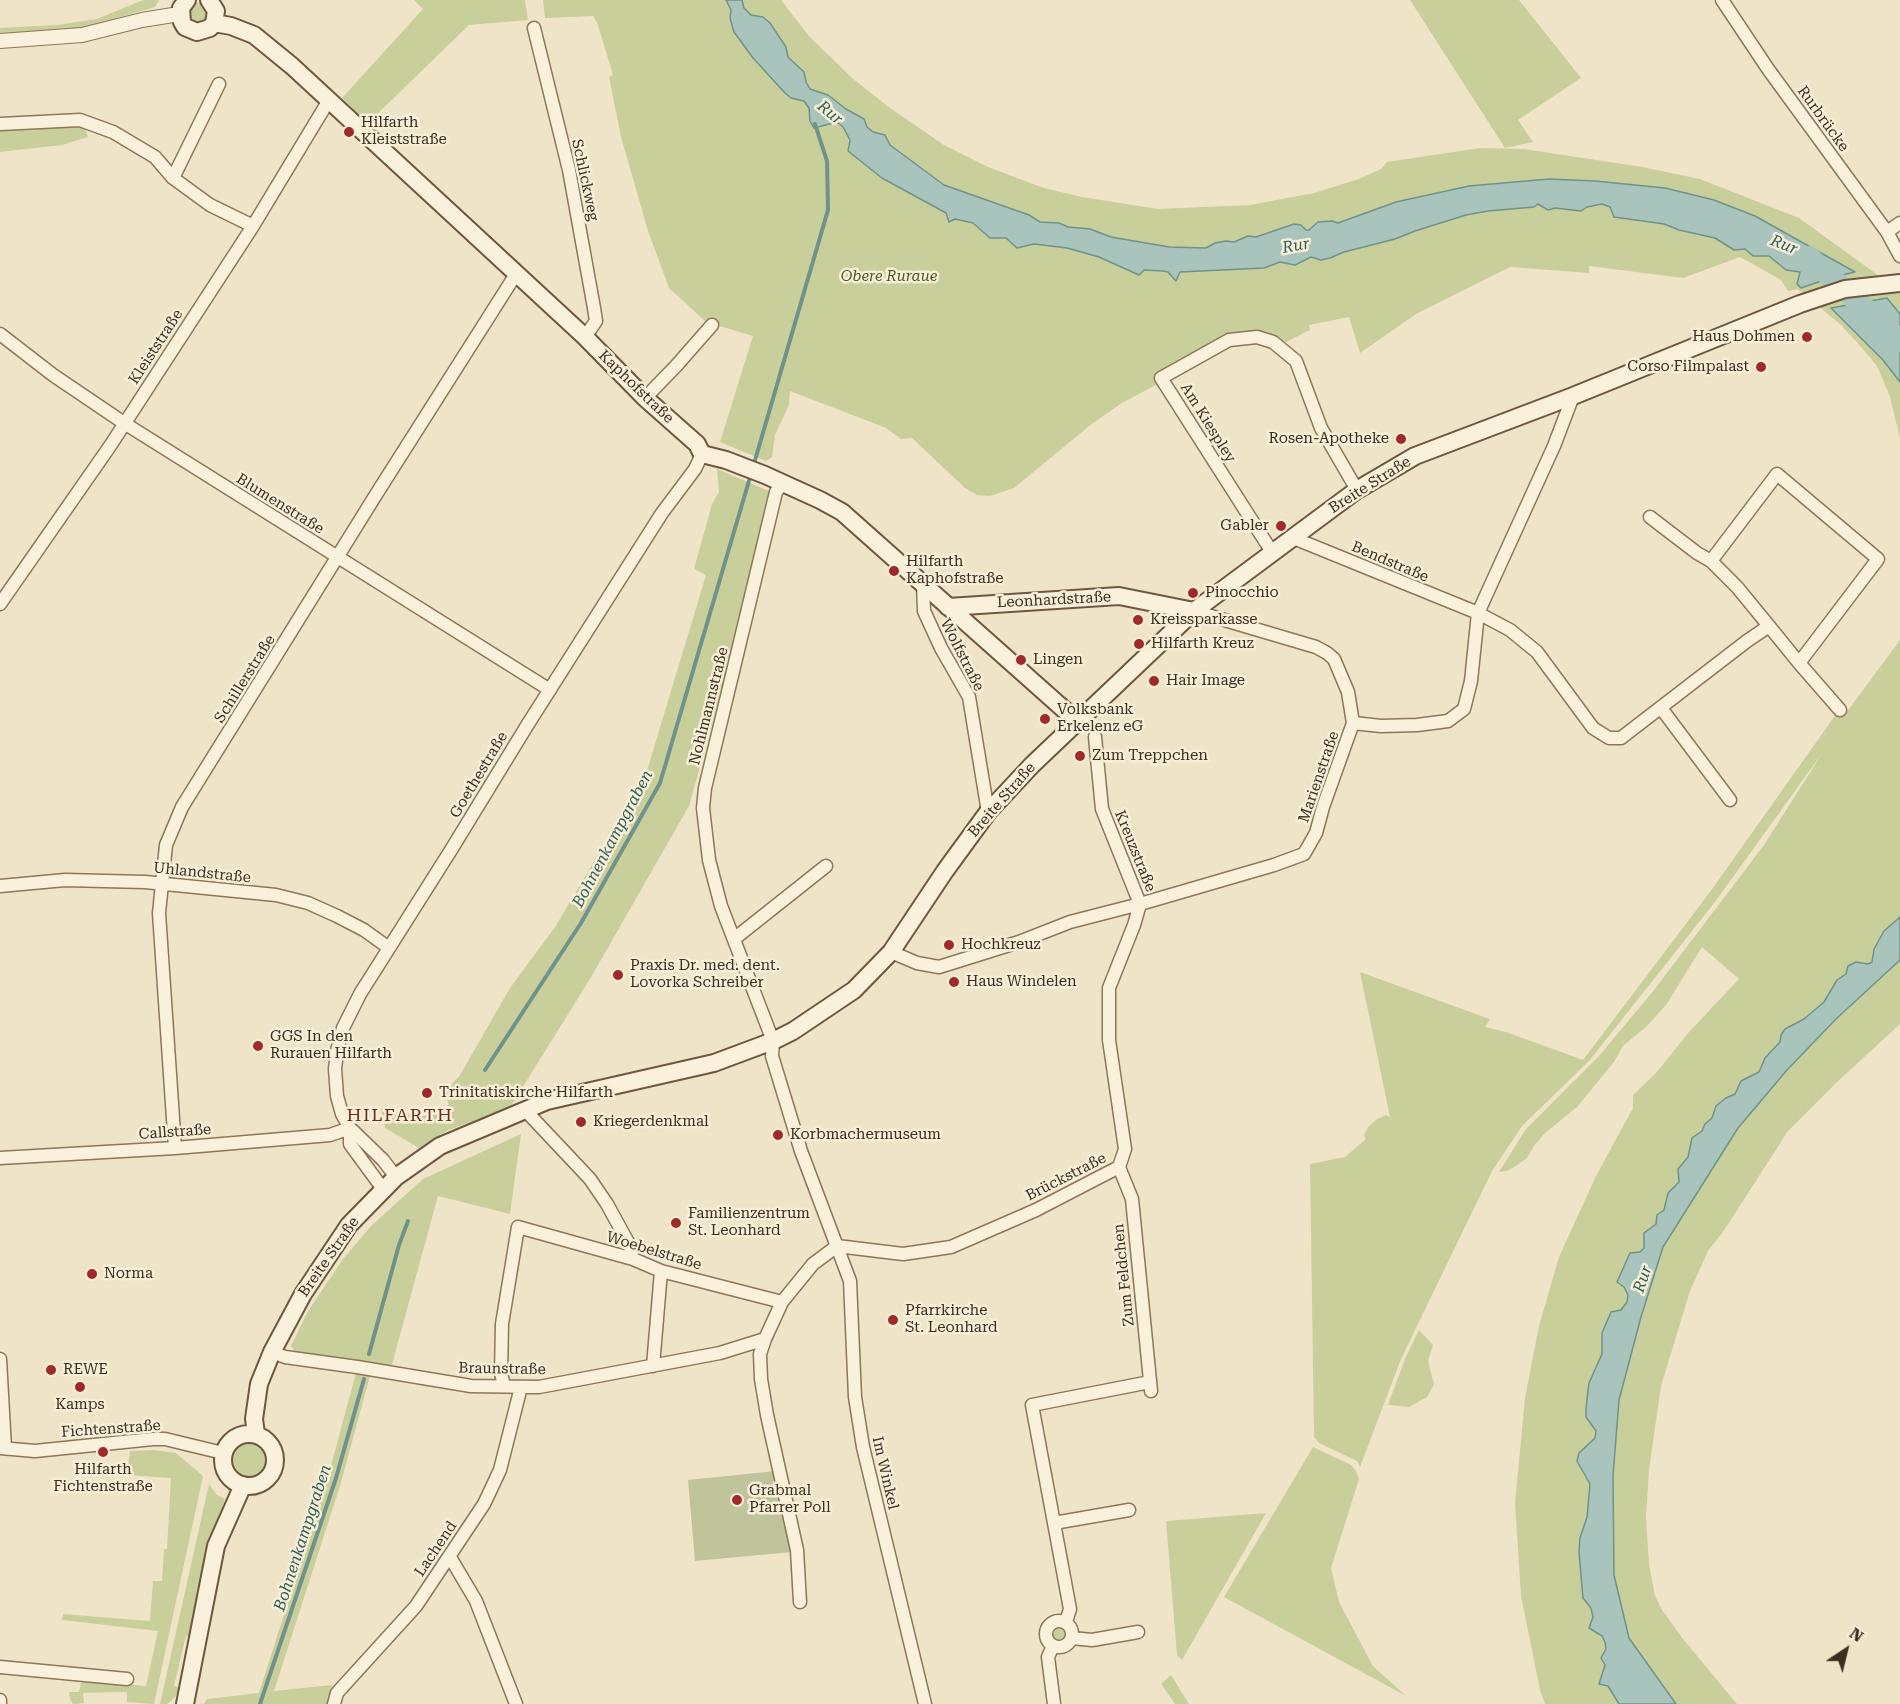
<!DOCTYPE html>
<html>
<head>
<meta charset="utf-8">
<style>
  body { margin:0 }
  #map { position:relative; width:1900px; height:1704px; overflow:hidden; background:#f0e4c8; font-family:"Roboto Serif",serif }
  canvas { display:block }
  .north { position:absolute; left:1816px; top:1620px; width:60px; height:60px; -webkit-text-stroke:4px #f7eed8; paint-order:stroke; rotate:35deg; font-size:16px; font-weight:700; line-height:24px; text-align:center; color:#3d2e20 }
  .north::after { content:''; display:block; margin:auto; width:21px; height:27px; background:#3d2e20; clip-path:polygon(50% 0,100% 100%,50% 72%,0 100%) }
</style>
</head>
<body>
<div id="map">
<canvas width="1900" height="1704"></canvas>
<div class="north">N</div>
</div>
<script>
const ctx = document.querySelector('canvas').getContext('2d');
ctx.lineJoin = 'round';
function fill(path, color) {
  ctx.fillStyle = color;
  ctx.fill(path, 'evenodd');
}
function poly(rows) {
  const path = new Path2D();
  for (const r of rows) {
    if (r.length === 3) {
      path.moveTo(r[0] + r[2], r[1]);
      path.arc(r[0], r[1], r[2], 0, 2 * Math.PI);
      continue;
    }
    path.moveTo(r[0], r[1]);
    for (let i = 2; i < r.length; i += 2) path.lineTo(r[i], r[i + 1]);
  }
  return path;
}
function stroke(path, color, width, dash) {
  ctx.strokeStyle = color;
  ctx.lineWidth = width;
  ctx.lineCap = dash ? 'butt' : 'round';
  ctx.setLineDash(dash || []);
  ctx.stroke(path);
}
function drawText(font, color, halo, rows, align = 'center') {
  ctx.font = font + ' "Roboto Serif",serif';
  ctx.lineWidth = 5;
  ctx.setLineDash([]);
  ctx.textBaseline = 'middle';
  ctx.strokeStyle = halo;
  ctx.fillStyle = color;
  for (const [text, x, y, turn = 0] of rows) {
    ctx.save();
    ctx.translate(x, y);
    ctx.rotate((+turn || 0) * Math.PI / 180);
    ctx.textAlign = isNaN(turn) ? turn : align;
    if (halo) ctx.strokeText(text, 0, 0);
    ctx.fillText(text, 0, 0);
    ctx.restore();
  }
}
const green = poly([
  [143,0,159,0,155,7,110,20,102,25,66,31,0,34,0,28,56,25,97,19],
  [414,0,525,0,528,20,469,25,368,123,342,98,423,9],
  [543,0,781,0,809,36,852,78,890,108,944,145,988,167,1044,188,1082,197,1158,209,1250,205,1314,193,1359,179,1381,169,1387,162,1480,148,1524,149,1642,167,1700,179,1799,218,1900,291,1900,438,1890,397,1877,366,1862,348,1841,325,1800,291,1797,289,1788,291,1781,280,1740,257,1683,278,1589,266,1589,273,1510,267,1416,314,1360,353,1349,317,1309,325,1310,330,1286,342,1264,333,1249,335,1238,333,1233,335,1236,342,1122,403,1093,423,1014,488,990,496,977,495,965,488,912,438,901,439,886,428,790,391,789,405,775,435,772,457,766,461,720,442,753,336,706,322,669,288,648,231,621,137,609,77,613,75,597,22,593,16,545,18],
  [1410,0,1519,0,1581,78,1518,120,1533,142,1505,148],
  [198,13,10],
  [76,126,85,128,88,137,62,145,0,152,0,129],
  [717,469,769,491,748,597,689,806,590,979,509,1109,448,1130,419,1148,385,1128,381,1108,419,1117,449,1110,447,1096,441,1096,460,1075,510,988,555,927,646,774,706,575,694,569,712,504,719,492],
  [1900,640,1900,1024,1836,1083,1788,1131,1723,1232,1708,1251,1690,1291,1661,1386,1649,1470,1646,1517,1649,1564,1655,1596,1662,1610,1683,1639,1737,1704,1545,1704,1540,1690,1521,1596,1515,1503,1525,1398,1539,1326,1559,1257,1596,1176,1633,1108,1633,1095,1656,1073,1689,1032,1739,979,1702,947,1666,1005,1647,1026,1623,1046,1614,1062,1577,1107,1544,1134,1534,1146,1527,1158,1516,1166,1507,1171,1499,1172,1526,1129,1599,1056,1654,990,1764,845,1823,752,1715,902,1589,1061,1522,1126,1492,1171,1401,1359,1360,1467,1357,1461,1319,1443,1314,1437,1310,1164,1345,1157,1366,1139,1364,1135,1368,1127,1377,1119,1386,1115,1390,1117,1360,972,1490,1019,1485,1027,1506,1032,1583,1060,1710,892,1839,710,1845,717,1846,713],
  [521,1134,510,1214,438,1196,391,1368,296,1353,291,1346,308,1311,343,1259,371,1226,423,1179],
  [1419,1330,1433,1345,1428,1361,1434,1384,1427,1397,1409,1407,1388,1405,1405,1359],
  [356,1373,370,1376,340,1486,274,1691,332,1685,329,1704,204,1704,207,1699,259,1693,329,1473],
  [249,1460,17],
  [1313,1447,1351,1465,1356,1471,1359,1479,1331,1568,1339,1602,1373,1666,1406,1696,1224,1597],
  [154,1450,176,1453,203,1476,154,1704,127,1702,127,1692,83,1693,84,1703,73,1704,70,1699,69,1692,79,1692,81,1683,87,1681,146,1686,158,1631,62,1620,63,1614,150,1621,153,1581,162,1581,164,1549,167,1549,171,1478,127,1475,130,1451],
  [209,1484,217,1495,225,1499,210,1543,190,1636,186,1636,174,1686,179,1687,176,1696,171,1701,167,1704,160,1704],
  [1266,1513,1182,1660,1177,1655,1166,1521],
  [1061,1628,1066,1631,1066,1634,1063,1639,1055,1640,1050,1635,1053,1630],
  [1171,1675,1189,1704,1175,1704,1161,1684]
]);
const cemetery = poly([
  [775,1471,792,1552,695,1561,688,1480]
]);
const water = poly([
  [726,0,742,0,744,8,751,15,763,17,770,23,786,47,788,57,804,72,806,82,810,89,828,95,846,109,864,119,867,127,873,132,885,135,890,145,944,185,1029,215,1040,222,1059,223,1068,227,1090,229,1111,237,1169,247,1206,248,1215,243,1226,241,1234,242,1248,236,1256,237,1294,224,1301,225,1306,230,1309,230,1318,222,1332,221,1338,223,1396,202,1469,186,1549,179,1595,181,1665,188,1714,200,1755,216,1855,272,1830,278,1801,288,1797,284,1800,272,1786,270,1769,256,1753,256,1745,249,1734,250,1715,238,1679,230,1664,224,1614,217,1610,207,1602,204,1587,207,1581,211,1555,208,1548,210,1538,204,1534,207,1488,211,1466,215,1415,231,1395,239,1344,252,1330,258,1321,260,1311,257,1295,265,1280,262,1264,268,1180,272,1176,281,1168,272,1163,271,1144,270,1139,275,1099,257,1067,248,1034,244,1017,248,1006,238,990,238,973,223,955,219,949,222,946,213,882,178,848,151,850,140,843,127,837,122,814,128,810,121,809,108,804,101,791,98,785,93,753,58,734,32,730,18,731,10,726,0],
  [1887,298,1900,314,1900,382,1883,360,1831,308,1887,298],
  [1900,917,1900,960,1836,1019,1787,1070,1738,1128,1663,1247,1641,1317,1619,1400,1613,1476,1614,1575,1629,1638,1676,1704,1619,1704,1608,1686,1599,1684,1605,1665,1601,1658,1606,1649,1605,1642,1602,1636,1589,1628,1593,1617,1591,1608,1583,1598,1579,1552,1580,1538,1587,1517,1590,1484,1577,1461,1579,1453,1595,1438,1596,1431,1586,1417,1586,1408,1589,1383,1602,1354,1602,1333,1611,1312,1621,1310,1627,1302,1628,1295,1624,1287,1617,1282,1630,1253,1640,1252,1644,1248,1644,1233,1656,1224,1657,1215,1664,1210,1668,1193,1679,1182,1678,1169,1688,1157,1692,1138,1702,1131,1705,1124,1712,1118,1716,1106,1726,1098,1735,1094,1741,1081,1759,1072,1765,1058,1780,1042,1781,1035,1785,1029,1804,1019,1824,1002,1837,980,1846,974,1848,966,1856,962,1868,964,1872,962,1874,949,1884,931,1900,917]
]);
const stream = poly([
  [753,467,828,210,827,161,815,124],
  [485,1070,581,923,660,783,751,474],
  [369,1354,399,1245,408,1221],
  [260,1704,336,1478,364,1379]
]);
const river = poly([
  [1809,257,1900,341]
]);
const minor = poly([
  [1722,0,1768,69,1887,232,1900,256],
  [534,28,569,170,594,308,596,321,585,337],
  [0,124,80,120,113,132,155,157,173,178,210,205,253,226],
  [173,178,219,84],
  [1887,232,1900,223],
  [0,334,53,375,124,423,550,690],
  [645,398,676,366,712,325],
  [783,483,776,492,705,788,703,808,709,860,721,906,773,1041,772,1056,801,1151,850,1281,855,1397,863,1447,925,1704],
  [1650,517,1697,553,1711,561],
  [1291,537,1478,613,1510,630,1537,652,1593,728,1609,738,1621,738,1747,641,1769,626,1737,587,1711,561,1777,474,1878,559,1799,663,1769,626],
  [1272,552,1161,378,1229,340,1257,337,1273,342,1296,361,1321,428,1357,490],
  [923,583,924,611,941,648,969,697,988,812],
  [0,604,110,446,253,226,329,100],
  [1194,611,1316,647,1327,653,1334,659,1348,692,1353,723],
  [1799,663,1840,710],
  [1661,708,1730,800],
  [0,886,65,880,145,882,276,895,308,903,337,916,364,930,389,948],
  [734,939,826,866],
  [891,952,917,963,939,967,1019,942,1070,922,1140,904,1274,865,1304,854,1316,833,1323,807,1353,723,1381,726,1417,725,1448,721,1464,709,1471,681,1478,613,1554,446,1573,396],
  [525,1110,590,1179,607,1204,630,1246,633,1259],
  [350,1128,350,1144,383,1189],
  [175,1148,159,913,166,845,182,807,377,493,516,274],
  [0,1158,175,1148,330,1135,350,1128],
  [1119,1167,1132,1199,1151,1391],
  [396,1177,383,1160,350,1128,342,1114,337,1096,335,1069,337,1051,343,1028,360,994,451,850,528,724,662,513,695,469,702,454],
  [837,1246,903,1254,951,1247,1036,1210,1119,1167,1125,1149,1109,1040,1109,988,1134,925,1140,904,1102,809,1095,737],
  [272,1352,285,1357,357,1367,471,1386,539,1387,720,1353,765,1339],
  [0,1359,5,1448],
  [653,1366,661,1271],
  [504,1386,501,1373,502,1324,518,1227,633,1259,661,1271,782,1302],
  [0,1448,35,1451,153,1439,165,1439,223,1453],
  [1054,1523,1129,1510],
  [450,1557,476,1601,516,1704],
  [800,1602,797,1550,767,1415,761,1379,760,1354,765,1339,782,1302,813,1264,837,1246],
  [1059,1634,13],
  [1066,1622,1070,1609,1032,1405,1150,1382],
  [1072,1638,1092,1640,1138,1632],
  [1053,1646,1048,1657,1054,1704],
  [0,1667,127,1679],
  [0,1700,0,1704],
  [334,1704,337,1693,416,1606,484,1504,500,1470,521,1387]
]);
const tertiary = poly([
  [0,41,82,35,142,20,173,15,180,16]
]);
const secondary = poly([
  [187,0,181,8,182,22,185,27,197,32,210,28,214,23,216,11,209,0],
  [214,23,231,26,254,35,292,66,585,337,645,398,697,444,702,454,726,460,765,475,820,500,842,512,1077,721],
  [948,607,1119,596,1194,611],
  [249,1460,26],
  [256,1434,254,1419,259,1384,272,1352,303,1294,349,1225,396,1177,440,1146,547,1101,714,1063,773,1041,793,1031,854,990,891,952,945,871,988,812,1032,765,1194,611,1357,490,1415,456,1573,396,1800,304,1845,289,1900,283],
  [185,1704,216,1546,243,1485]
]);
const markers = [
  [349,132,6,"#9e2a2b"],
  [1807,337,6,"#9e2a2b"],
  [1761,367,6,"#9e2a2b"],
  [1401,439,6,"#9e2a2b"],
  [1281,526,6,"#9e2a2b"],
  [894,571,6,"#9e2a2b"],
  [1193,593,6,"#9e2a2b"],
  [1138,620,6,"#9e2a2b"],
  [1139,644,6,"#9e2a2b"],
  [1021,660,6,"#9e2a2b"],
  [1154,681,6,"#9e2a2b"],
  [1045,719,6,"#9e2a2b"],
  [1080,756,6,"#9e2a2b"],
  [949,945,6,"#9e2a2b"],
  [618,975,6,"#9e2a2b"],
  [954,982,6,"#9e2a2b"],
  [258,1046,6,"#9e2a2b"],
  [427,1093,6,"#9e2a2b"],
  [581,1122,6,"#9e2a2b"],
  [778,1135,6,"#9e2a2b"],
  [676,1223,6,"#9e2a2b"],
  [92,1274,6,"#9e2a2b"],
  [893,1320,6,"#9e2a2b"],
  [51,1370,6,"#9e2a2b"],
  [80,1387,6,"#9e2a2b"],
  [103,1452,6,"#9e2a2b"],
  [737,1500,6,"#9e2a2b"]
];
const streetNames = [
  ["Rurbrücke",1823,119,54],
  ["Schlickweg",585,180,78],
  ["Kleiststraße",156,347,-57],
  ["Kaphofstraße",636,387,44],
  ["Am Kiespley",1208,423,58],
  ["Breite Straße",1370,485,-32],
  ["Blumenstraße",280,504,32],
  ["Bendstraße",1390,562,23],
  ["Leonhardstraße",1054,600,-3],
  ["Wolfstraße",962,655,63],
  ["Schillerstraße",245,679,-58],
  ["Nohlmannstraße",709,706,-76],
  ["Goethestraße",479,775,-59],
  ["Marienstraße",1319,777,-71],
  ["Breite Straße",1002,800,-49],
  ["Kreuzstraße",1135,851,68],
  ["Uhlandstraße",202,873,6],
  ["Callstraße",175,1132,-4],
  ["Brückstraße",1066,1177,-27],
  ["Woebelstraße",654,1251,17],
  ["Breite Straße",329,1257,-55],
  ["Zum Feldchen",1124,1275,-96],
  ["Braunstraße",502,1369,1],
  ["Fichtenstraße",111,1429,-4],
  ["Im Winkel",885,1473,77],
  ["Lachend",436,1549,-56]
];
const poiNames = [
  ["Hilfarth",361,123],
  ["Kleiststraße",361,140],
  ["Haus Dohmen",1795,337,"right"],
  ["Corso Filmpalast",1749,367,"right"],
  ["Rosen-Apotheke",1389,439,"right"],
  ["Gabler",1269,526,"right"],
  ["Hilfarth",906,562],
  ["Kaphofstraße",906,579],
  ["Pinocchio",1205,593],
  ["Kreissparkasse",1150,620],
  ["Hilfarth Kreuz",1151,644],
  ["Lingen",1033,660],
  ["Hair Image",1166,681],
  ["Volksbank",1057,710],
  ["Erkelenz eG",1057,727],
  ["Zum Treppchen",1092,756],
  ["Hochkreuz",961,945],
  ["Praxis Dr. med. dent.",630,966],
  ["Lovorka Schreiber",630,983],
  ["Haus Windelen",966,982],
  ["GGS In den",270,1037],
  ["Rurauen Hilfarth",270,1054],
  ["Trinitatiskirche Hilfarth",439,1093],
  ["Kriegerdenkmal",593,1122],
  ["Korbmachermuseum",790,1135],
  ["Familienzentrum",688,1214],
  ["St. Leonhard",688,1231],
  ["Norma",104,1274],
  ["Pfarrkirche",905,1311],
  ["St. Leonhard",905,1328],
  ["REWE",63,1370],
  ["Kamps",80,1405,"center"],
  ["Hilfarth",103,1470,"center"],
  ["Fichtenstraße",103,1487,"center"],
  ["Grabmal",749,1491],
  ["Pfarrer Poll",749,1508]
];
const parkNames = [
  ["Obere Ruraue",889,277]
];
const waterNames = [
  ["Rur",830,113,40],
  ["Rur",1784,245,22],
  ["Rur",1296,246,-10],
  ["Bohnenkampgraben",613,839,-62],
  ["Rur",1643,1279,-71],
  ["Bohnenkampgraben",303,1538,-72]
];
const quarterNames = [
  ["HILFARTH",400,1116]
];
fill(green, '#c9cf9b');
fill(cemetery, '#bfc49a');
fill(water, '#a9c4bc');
stroke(water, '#6f938a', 1.5);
stroke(stream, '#6f938a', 4);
stroke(river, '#a9c4bc', 22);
stroke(minor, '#8d765c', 15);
stroke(tertiary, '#8d765c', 16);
stroke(secondary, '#6f573f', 20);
stroke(minor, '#faf1dc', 12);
stroke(tertiary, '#faf1dc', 14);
stroke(secondary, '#faf1dc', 16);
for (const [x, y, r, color] of markers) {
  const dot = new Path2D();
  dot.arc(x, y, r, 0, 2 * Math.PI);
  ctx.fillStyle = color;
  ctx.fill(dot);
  stroke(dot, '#f7eed8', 2);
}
drawText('15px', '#3d2e20', '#f7eed8', streetNames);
drawText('15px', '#3d2e20', '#f7eed8', poiNames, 'left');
drawText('italic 15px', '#4d5a26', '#f7eed8', parkNames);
drawText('italic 16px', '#2f5d5a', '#f7eed8', waterNames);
ctx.letterSpacing = '1.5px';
drawText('18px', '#6b2e1e', '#f7eed8', quarterNames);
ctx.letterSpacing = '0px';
</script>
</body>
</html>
